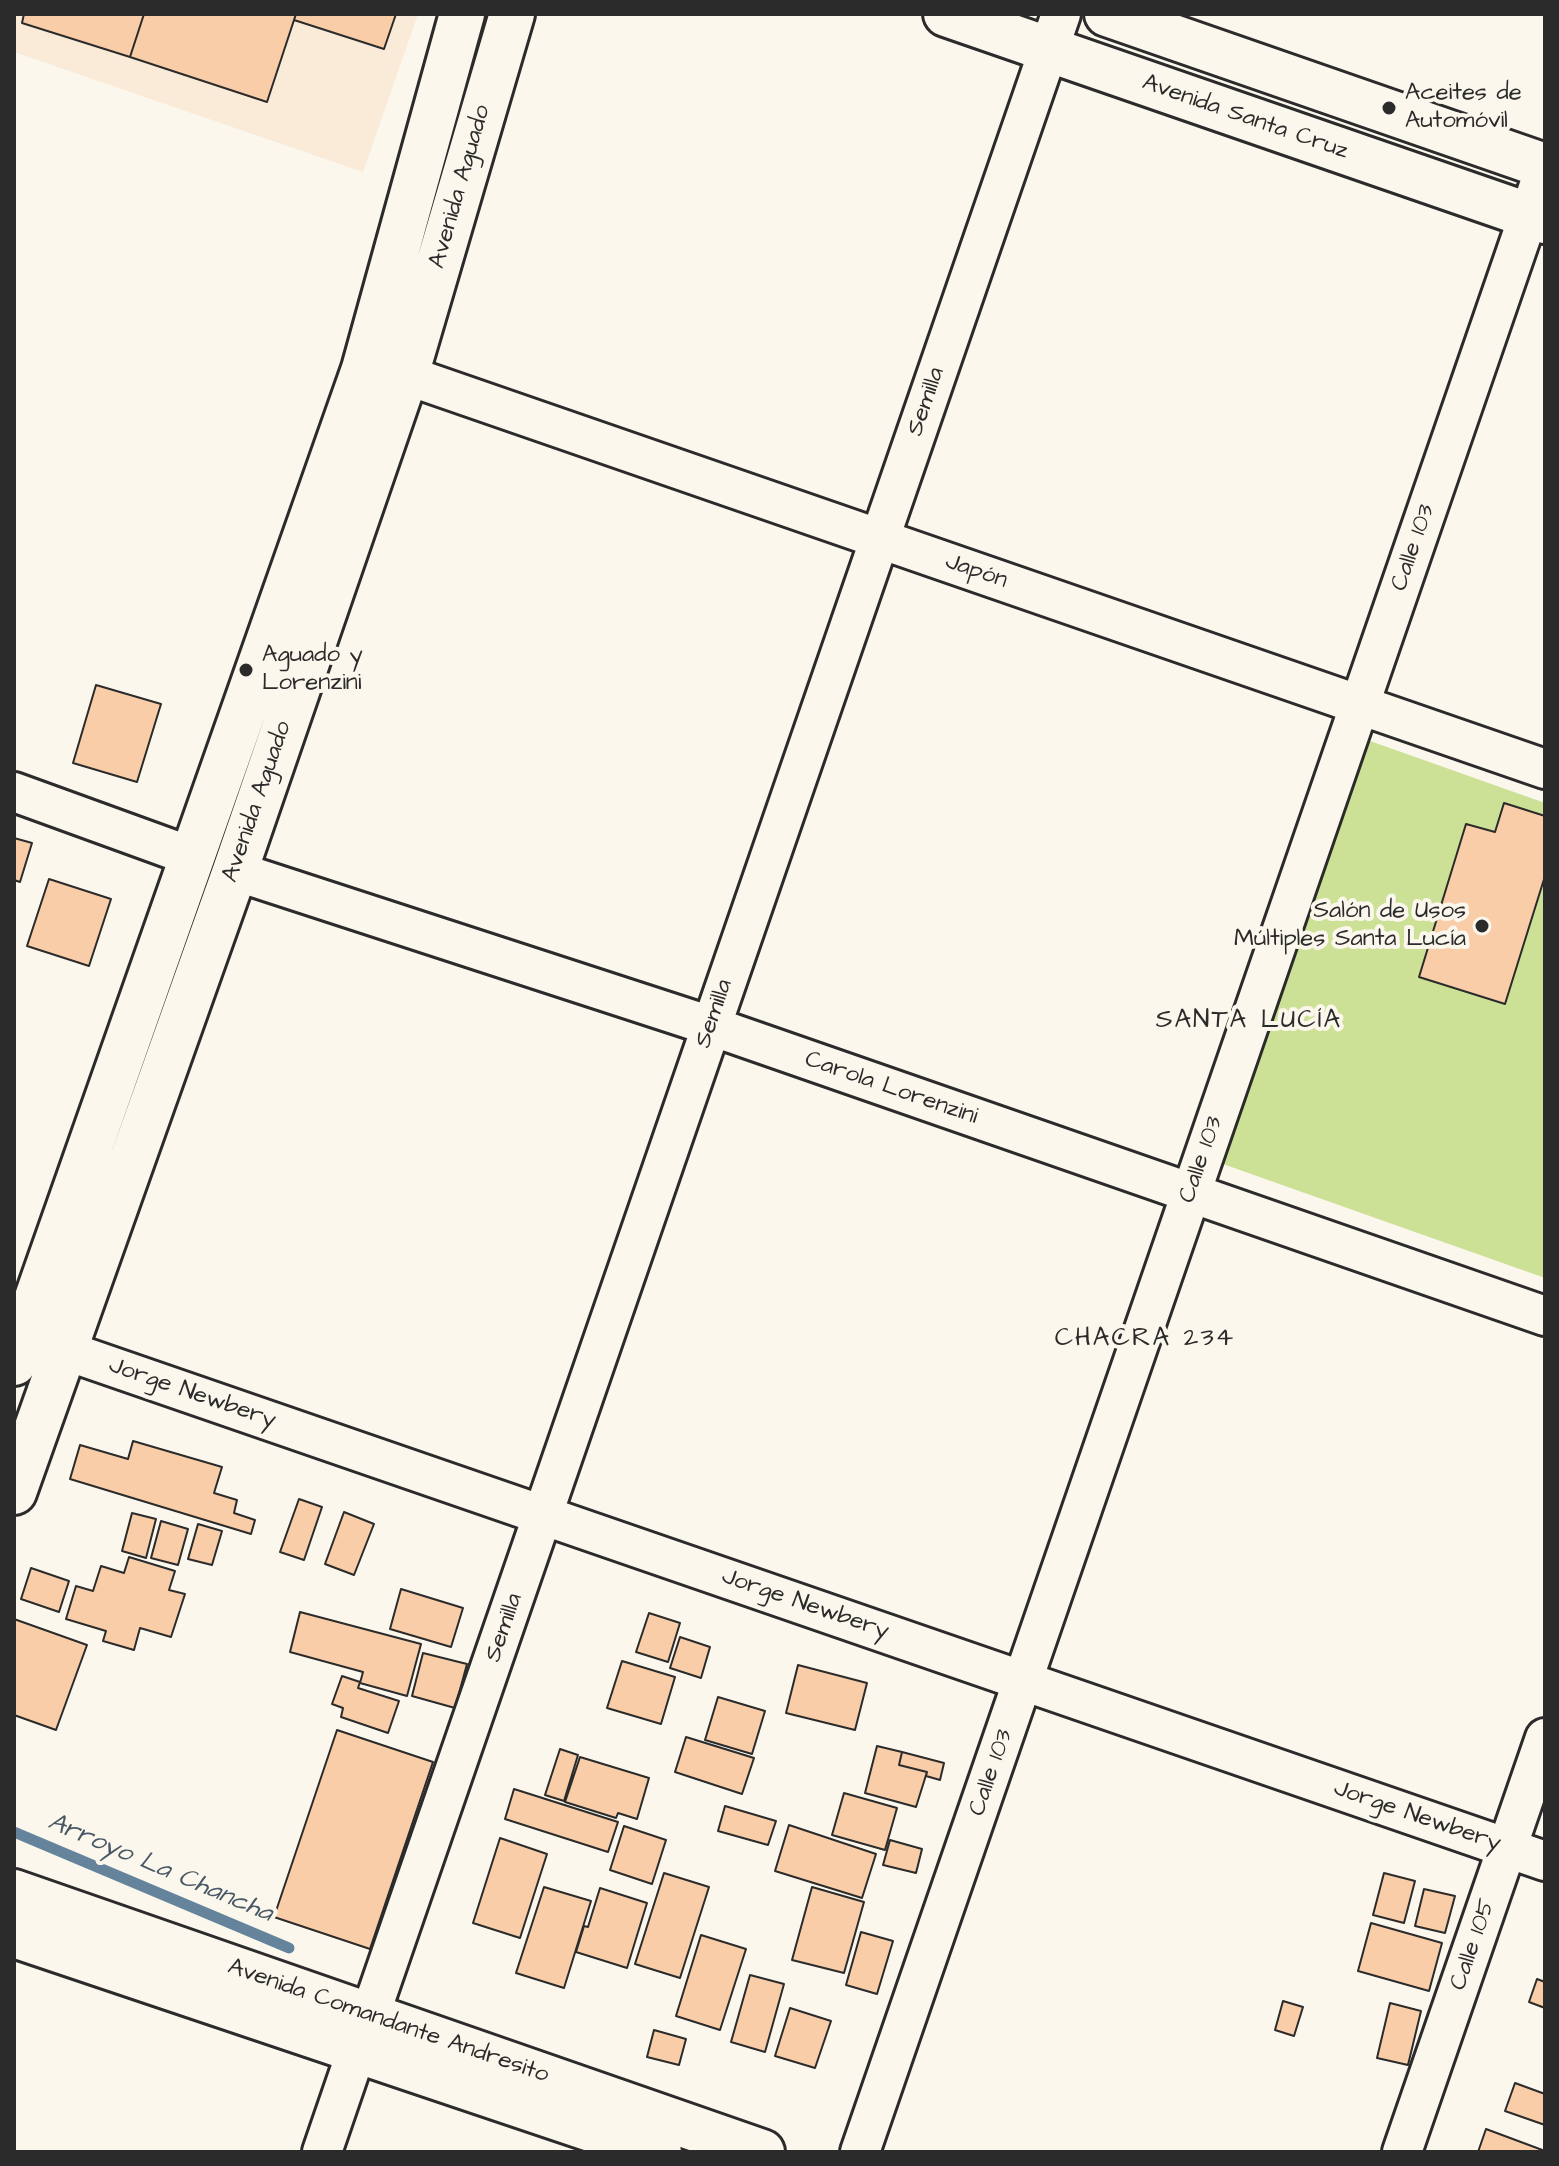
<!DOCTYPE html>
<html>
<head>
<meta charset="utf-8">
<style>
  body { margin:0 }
  #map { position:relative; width:1559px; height:2166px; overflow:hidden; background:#fbf7ec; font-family:"Architects Daughter",sans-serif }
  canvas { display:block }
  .frame { position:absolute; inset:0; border:16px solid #2b2b2b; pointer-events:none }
</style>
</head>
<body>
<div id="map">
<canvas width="1559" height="2166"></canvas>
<div class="frame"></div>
</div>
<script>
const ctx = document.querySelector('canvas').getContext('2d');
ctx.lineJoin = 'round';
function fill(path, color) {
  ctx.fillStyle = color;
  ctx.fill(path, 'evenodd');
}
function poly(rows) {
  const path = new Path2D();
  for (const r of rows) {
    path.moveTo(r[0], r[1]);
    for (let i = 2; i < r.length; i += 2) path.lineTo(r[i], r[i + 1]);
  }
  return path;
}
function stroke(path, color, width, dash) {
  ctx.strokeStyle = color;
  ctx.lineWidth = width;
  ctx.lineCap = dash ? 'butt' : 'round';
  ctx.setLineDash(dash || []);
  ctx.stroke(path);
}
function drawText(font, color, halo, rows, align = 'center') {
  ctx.font = font + ' "Architects Daughter",sans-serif';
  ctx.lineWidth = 8;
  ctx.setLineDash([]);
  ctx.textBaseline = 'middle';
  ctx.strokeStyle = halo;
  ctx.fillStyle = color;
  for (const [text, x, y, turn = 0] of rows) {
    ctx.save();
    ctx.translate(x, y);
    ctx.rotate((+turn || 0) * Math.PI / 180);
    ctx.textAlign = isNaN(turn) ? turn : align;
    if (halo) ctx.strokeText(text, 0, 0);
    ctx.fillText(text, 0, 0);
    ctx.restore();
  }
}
const built = poly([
  [14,14,418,14,363,172,14,52]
]);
const green = poly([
  [1370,741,1545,803,1545,1278,1220,1163]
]);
const stream = poly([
  [14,1832,289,1948]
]);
const building = poly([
  [24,14,144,14,130,57,22,23,24,14],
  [144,14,296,14,267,102,130,57,144,14],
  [296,14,396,14,384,49,294,20,296,14],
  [96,685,161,704,137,782,73,763,96,685],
  [1504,803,1545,816,1545,876,1505,1004,1419,977,1466,824,1495,832,1504,803],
  [14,838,32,843,20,882,14,880,14,838],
  [49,879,111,899,89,966,27,946,49,879],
  [133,1441,222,1467,214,1493,237,1500,234,1513,255,1520,251,1534,70,1479,80,1445,128,1459,133,1441],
  [299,1499,322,1507,304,1560,280,1552,299,1499],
  [344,1512,374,1524,354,1575,325,1564,344,1512],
  [132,1513,156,1519,146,1558,122,1551,132,1513],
  [161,1521,188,1529,178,1565,151,1558,161,1521],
  [198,1524,222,1531,212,1565,188,1559,198,1524],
  [129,1557,175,1571,169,1590,185,1594,171,1637,140,1628,134,1650,103,1641,106,1631,66,1619,76,1586,93,1591,101,1566,124,1573,129,1557],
  [31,1568,69,1581,59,1612,21,1599,31,1568],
  [401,1589,463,1608,451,1647,390,1629,401,1589],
  [300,1612,421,1644,407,1696,360,1683,363,1672,290,1652,300,1612],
  [649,1613,680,1623,668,1662,636,1652,649,1613],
  [14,1619,87,1645,56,1730,14,1715,14,1619],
  [680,1637,710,1647,701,1678,670,1668,680,1637],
  [423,1653,467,1664,455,1708,412,1696,423,1653],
  [622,1661,675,1677,661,1724,607,1708,622,1661],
  [798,1665,867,1683,855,1730,786,1713,798,1665],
  [342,1676,360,1682,358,1688,399,1701,388,1733,341,1717,343,1708,332,1704,342,1676],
  [718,1697,765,1711,752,1754,705,1740,718,1697],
  [337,1730,433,1762,370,1949,274,1917,337,1730],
  [686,1737,754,1758,742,1794,675,1772,686,1737],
  [877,1746,902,1752,899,1765,927,1772,916,1807,865,1793,877,1746],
  [560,1749,578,1755,564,1801,545,1795,560,1749],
  [902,1752,944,1763,940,1780,926,1776,927,1772,899,1765,902,1752],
  [580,1757,649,1778,637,1819,618,1813,616,1818,565,1802,580,1757],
  [514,1789,618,1822,608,1852,505,1819,514,1789],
  [844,1793,897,1808,885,1850,832,1835,844,1793],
  [725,1806,776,1821,768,1845,718,1831,725,1806],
  [789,1825,876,1854,862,1898,775,1871,789,1825],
  [624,1826,666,1840,652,1884,610,1870,624,1826],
  [500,1838,547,1854,520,1938,473,1923,500,1838],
  [890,1840,922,1849,916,1873,883,1865,890,1840],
  [664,1873,709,1887,680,1978,635,1964,664,1873],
  [1384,1873,1415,1881,1404,1923,1373,1915,1384,1873],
  [544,1887,591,1901,564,1988,516,1973,544,1887],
  [812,1887,864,1902,844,1973,792,1960,812,1887],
  [600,1888,647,1903,627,1968,576,1952,584,1926,588,1927,600,1888],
  [1424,1889,1455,1896,1445,1933,1415,1926,1424,1889],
  [1371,1923,1442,1943,1429,1991,1358,1971,1371,1923],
  [861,1932,893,1941,877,1994,846,1985,861,1932],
  [701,1935,746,1949,720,2030,676,2016,701,1935],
  [750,1975,784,1984,765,2052,731,2042,750,1975],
  [1537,1979,1545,1982,1545,2008,1529,2002,1537,1979],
  [1283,2001,1303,2007,1294,2036,1275,2030,1283,2001],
  [1390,2003,1421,2011,1408,2065,1377,2058,1390,2003],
  [790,2008,831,2021,815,2068,775,2056,790,2008],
  [654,2030,686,2039,679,2065,647,2057,654,2030],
  [1515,2083,1545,2094,1545,2125,1505,2111,1515,2083],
  [1486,2129,1545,2151,1545,2152,1478,2152,1486,2129]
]);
const street = poly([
  [406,375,1545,769],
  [14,792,193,857],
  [235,871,711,1026,1545,1316],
  [64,1350,1545,1861],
  [370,2015,1061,14],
  [322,2152,357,2050],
  [860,2152,1545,168],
  [1402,2152,1545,1738]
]);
const secondary = poly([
  [946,14,1545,221],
  [1107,14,1545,166],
  [14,1363,364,369,462,14],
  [14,1492,235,871,406,375,512,14],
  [14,1892,762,2152],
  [14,1935,659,2152]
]);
const markers = [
  [1389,108,8,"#2b2b2b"],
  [246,670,8,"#2b2b2b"],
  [1482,926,8,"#2b2b2b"]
];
const poiNames = [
  ["Aceites de",1405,94],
  ["Automóvil",1405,122],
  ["Aguado y",262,656],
  ["Lorenzini",262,684],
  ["Salón de Usos",1466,912,"right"],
  ["Múltiples Santa Lucía",1466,940,"right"]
];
const streetNames = [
  ["Avenida Santa Cruz",1245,118,19],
  ["Avenida Aguado",461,187,-74],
  ["Semilla",927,402,-71],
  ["Calle 103",1414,548,-71],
  ["Japón",976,572,19],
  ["Avenida Aguado",258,802,-71],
  ["Semilla",715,1014,-71],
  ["Carola Lorenzini",891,1089,19],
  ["Calle 103",1202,1160,-71],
  ["Jorge Newbery",192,1394,19],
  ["Jorge Newbery",805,1605,19],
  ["Semilla",505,1628,-71],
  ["Calle 103",992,1773,-71],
  ["Jorge Newbery",1417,1817,19],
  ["Calle 105",1474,1945,-71],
  ["Avenida Comandante Andresito",388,2022,19]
];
const neighbourhoodNames = [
  ["SANTA LUCÍA",1249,1022],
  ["CHACRA 234",1145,1340]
];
const waterNames = [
  ["Arroyo La Chancha",160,1869,23]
];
fill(built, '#faead8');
fill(green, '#cce196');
stroke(stream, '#65849c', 11);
fill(building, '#f9cda8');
stroke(building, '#2b2b2b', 2);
stroke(street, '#2b2b2b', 44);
stroke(secondary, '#2b2b2b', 50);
stroke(street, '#fbf7ec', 38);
stroke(secondary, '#fbf7ec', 44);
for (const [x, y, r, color] of markers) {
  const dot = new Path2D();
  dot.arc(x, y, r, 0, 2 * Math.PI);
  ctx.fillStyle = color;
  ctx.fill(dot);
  stroke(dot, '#fbf7ec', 3);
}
drawText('24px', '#2b2b2b', '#fbf7ec', poiNames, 'left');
drawText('24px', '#2b2b2b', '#fbf7ec', streetNames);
ctx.letterSpacing = '2px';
drawText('26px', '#2b2b2b', '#fbf7ec', neighbourhoodNames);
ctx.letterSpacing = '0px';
drawText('italic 26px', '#485764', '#fbf7ec', waterNames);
</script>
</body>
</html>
